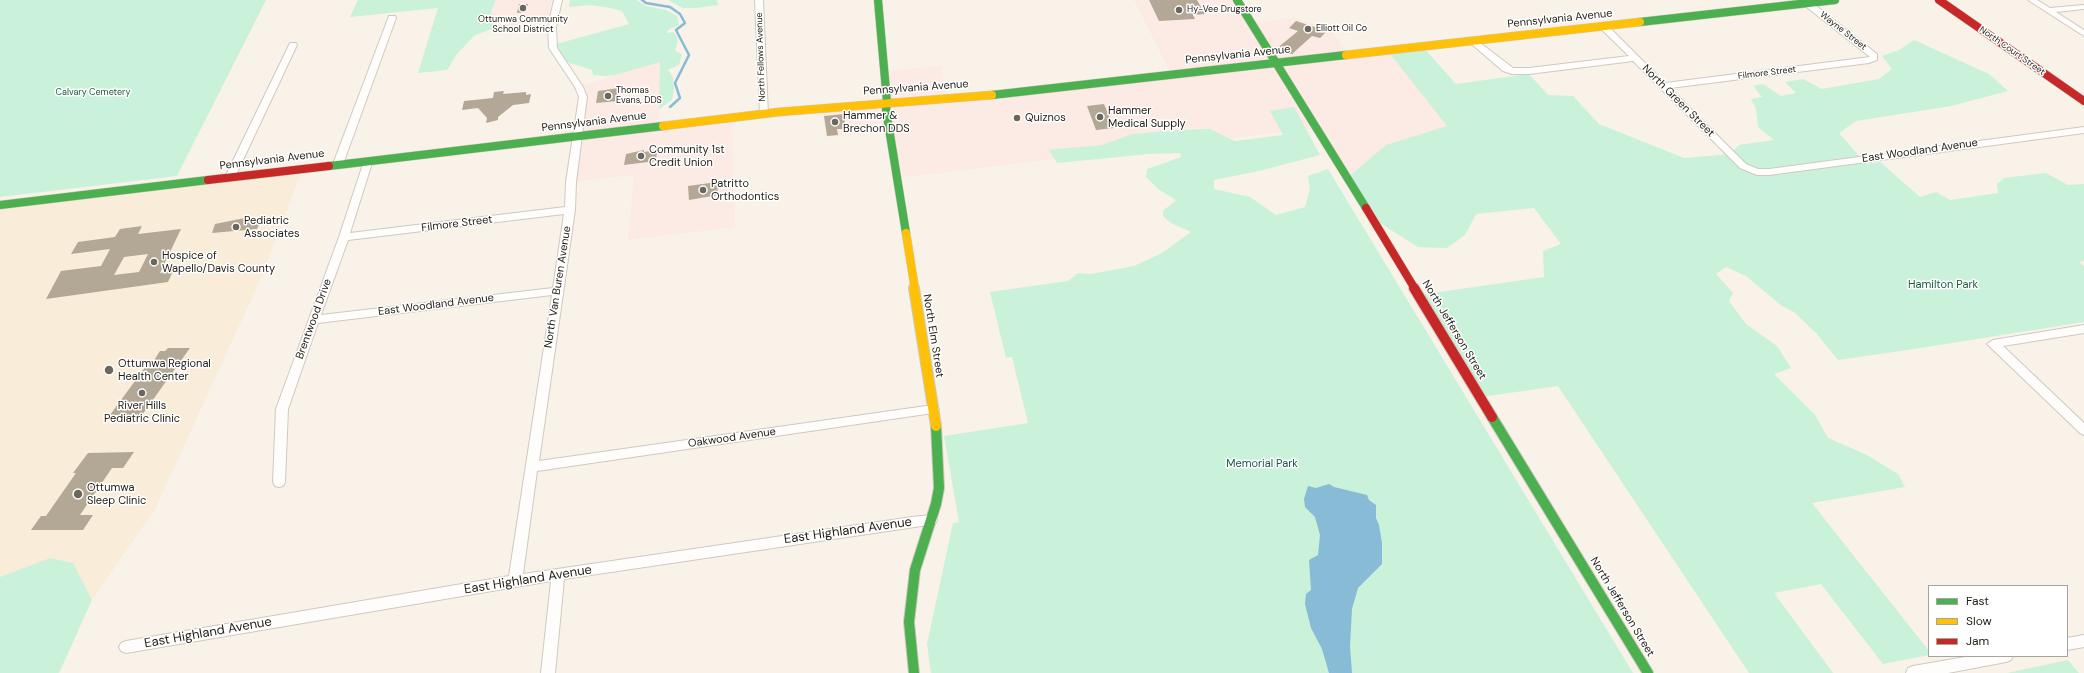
<!DOCTYPE html>
<html>
<head>
<meta charset="utf-8">
<style>
  body { margin:0 }
  #map { position:relative; width:2084px; height:673px; overflow:hidden; background:#f8f2e8; font-family:"DM Sans",sans-serif }
  canvas { display:block }
  .legend { position:absolute; left:1928px; top:585px; width:140px; height:72px; box-sizing:border-box; background:#fff; border:1px solid #a6a4a1; margin:0; padding:5px 7px; list-style:none; font-size:12px; color:#201c14 }
  .legend li { display:flex; align-items:center; gap:8px; height:20px }
  .legend b { width:20px; border:1px solid #a6a4a1 }
</style>
</head>
<body>
<div id="map">
<canvas width="2084" height="673"></canvas>
<ul class="legend">
<li><b style="height:5px;background:#4caf50"></b>Fast</li>
<li><b style="height:5px;background:#ffc107"></b>Slow</li>
<li><b style="height:5px;background:#c62828"></b>Jam</li>
</ul>
</div>
<script>
const ctx = document.querySelector('canvas').getContext('2d');
ctx.lineJoin = 'round';
function fill(path, color) {
  ctx.fillStyle = color;
  ctx.fill(path, 'evenodd');
}
function poly(rows) {
  const path = new Path2D();
  for (const r of rows) {
    path.moveTo(r[0], r[1]);
    for (let i = 2; i < r.length; i += 2) path.lineTo(r[i], r[i + 1]);
  }
  return path;
}
function stroke(path, color, width, dash) {
  ctx.strokeStyle = color;
  ctx.lineWidth = width;
  ctx.lineCap = dash ? 'butt' : 'round';
  ctx.setLineDash(dash || []);
  ctx.stroke(path);
}
function drawText(font, color, halo, rows, align = 'center') {
  ctx.font = font + ' "DM Sans",sans-serif';
  ctx.lineWidth = 3;
  ctx.setLineDash([]);
  ctx.textBaseline = 'middle';
  ctx.strokeStyle = halo;
  ctx.fillStyle = color;
  for (const [text, x, y, turn = 0] of rows) {
    ctx.save();
    ctx.translate(x, y);
    ctx.rotate((+turn || 0) * Math.PI / 180);
    ctx.textAlign = isNaN(turn) ? turn : align;
    if (halo) ctx.strokeText(text, 0, 0);
    ctx.fillText(text, 0, 0);
    ctx.restore();
  }
}
const commercial = poly([
  [496,0,552,0,549,21,553,23,492,29,493,18,491,11],
  [1134,0,1237,0,1251,23,1294,18,1331,30,1349,54,1387,50,1448,126,1386,145,1347,178,1316,128,896,178,889,132,826,137,822,107,887,102,885,71,941,66,947,99,1171,74],
  [660,61,659,126,732,117,735,227,628,240,634,175,571,182,583,97,579,87]
]);
const built = poly([
  [303,168,261,278,155,509,92,600,72,563,50,558,0,577,0,207]
]);
const green = poly([
  [0,0,266,0,177,176,0,197],
  [358,0,496,0,491,11,493,18,492,29,475,35,457,54,447,70,418,73,438,8,350,17],
  [570,0,636,0,646,6,666,10,677,16,679,25,668,30,667,33,674,32,678,40,675,51,682,54,679,65,668,70,673,77,674,89,672,100,659,109,660,62,615,75,605,76,593,75,592,70,561,60,553,45,629,24,622,11,606,7,589,5,569,7],
  [668,0,717,0,718,5,696,8,683,8],
  [1914,40,1989,74,2008,91,1951,106,1856,121,1839,133,1866,164,1880,162,1920,197,1936,192,1950,200,1998,193,1997,184,2004,178,2046,173,2068,185,2084,184,2084,261,2079,262,2084,266,2084,322,1914,349,1838,360,1817,334,1794,312,1782,306,1746,276,1726,267,1716,274,1733,293,1729,301,1746,324,1777,346,1791,368,1774,374,1815,415,1828,438,1865,454,1898,474,1905,487,1812,503,1929,651,1929,655,1883,664,1821,584,1774,593,1833,673,1749,673,1558,386,1481,397,1419,295,1544,277,1543,251,1561,244,1534,208,1476,214,1465,235,1447,248,1418,247,1372,218,1347,178,1386,145,1447,126,1387,50,1422,46,1456,84,1529,74,1548,95,1573,96,1599,124,1684,158,1730,154,1739,145,1774,140,1758,127,1756,109,1751,99,1762,97,1753,86,1763,84,1781,96,1796,93,1785,82,1803,79,1822,89,1879,79,1892,69,1882,56,1899,50],
  [1294,107,1320,155,1259,171,1214,180,1214,189,1250,197,1276,215,1305,207,1310,189,1308,176,1328,169,1633,673,931,673,927,644,953,523,959,522,944,436,1028,423,1012,357,1006,358,990,292,1068,281,1078,273,1091,274,1134,266,1162,253,1191,232,1171,223,1163,216,1163,211,1176,200,1158,189,1146,177,1147,169,1181,157,1180,153,1149,154,1057,163,1049,150,1102,145,1132,134,1182,130,1210,129,1235,141,1283,135,1270,111],
  [50,558,73,563,92,600,59,673,0,673,0,577],
  [2068,660,2079,673,2007,673]
]);
const water = poly([
  [1329,484,1334,487,1367,495,1369,500,1376,505,1376,518,1379,525,1382,543,1382,564,1358,588,1352,609,1350,646,1352,673,1329,673,1322,649,1311,628,1305,604,1306,594,1311,590,1309,560,1318,555,1320,535,1315,517,1305,507,1304,499,1308,486,1316,488]
]);
const stream = poly([
  [642,0,646,3,670,7,680,14,685,23,676,30,689,55,675,83,680,98,670,107]
]);
const building = poly([
  [1149,0,1197,0,1205,14,1193,15,1195,19,1159,21],
  [519,4,528,4,526,12,517,13],
  [1296,21,1327,31,1320,38,1312,36,1292,54,1287,54,1275,50,1298,31,1289,28],
  [619,88,618,101,596,103,598,91],
  [504,91,503,94,526,92,526,95,531,94,529,103,513,105,498,117,498,120,486,123,487,118,478,108,462,110,464,101,493,98,494,92],
  [1104,104,1114,128,1096,130,1087,106],
  [844,114,846,129,837,129,838,135,827,136,824,116],
  [644,150,644,152,657,150,656,161,624,165,626,154],
  [717,182,718,195,689,200,688,186],
  [245,218,244,221,261,219,257,229,212,233,215,224],
  [142,226,138,234,181,229,160,273,173,271,168,282,46,299,61,271,101,266,110,249,71,254,78,242,115,237,120,229],
  [148,254,139,272,114,275,124,257],
  [168,348,190,348,142,415,110,415,149,362,153,362,160,351,165,351],
  [134,452,123,468,112,468,80,515,93,515,83,530,31,530,41,516,46,516,76,473,73,473,88,453]
]);
const street = poly([
  [554,0,562,0,556,27,557,48,583,87,587,97,576,182,575,210,539,461,933,405,937,406,939,409,937,412,933,413,537,471,523,574,912,517,931,515,935,516,937,520,935,524,564,579,555,673,541,673,551,581,126,653,121,651,119,647,121,643,126,641,509,576,552,295,318,323,288,409,285,482,283,486,279,487,275,486,273,482,276,409,339,237,365,158,371,158,373,160,350,233,565,207,566,182,579,97,575,87,549,48,548,27,554,0],
  [564,214,553,288,321,315,348,240,564,214],
  [755,0,763,0,768,114,764,117,760,114,755,0],
  [2028,0,2037,0,2050,8,2084,5,2084,9,2056,12,2084,30,2084,36,2028,0],
  [1804,1,1810,1,1877,54,1877,60,1869,63,1670,88,1746,164,1758,169,1769,169,2084,127,2084,133,1769,175,1757,175,1740,168,1633,61,1529,74,1512,74,1503,71,1468,41,1469,39,1475,39,1513,68,1529,68,1629,56,1600,28,1599,26,1603,24,1606,24,1665,83,1870,57,1804,5,1804,1],
  [389,16,395,16,396,18,343,164,338,167,335,166,333,164,389,16],
  [290,43,296,43,297,45,235,177,230,180,227,179,225,177,290,43],
  [2084,325,2084,333,2003,346,2084,423,2084,435,2080,433,1987,344,1993,340,2084,325],
  [2084,635,2084,647,2067,650,2067,638,2084,635],
  [1971,656,2013,656,2011,660,2006,662,1948,673,1906,673,1908,668,1913,666,1971,656]
]);
const fastFar1 = poly([
  [878,0,887,102,886,110,906,233],
  [1237,0,1366,208],
  [1640,22,1835,0],
  [992,95,1346,55],
  [329,166,663,126],
  [0,205,208,180]
]);
const fast = poly([
  [1492,417,1648,673],
  [914,673,909,622,915,570,936,504,939,488,936,426]
]);
const slowFar1 = poly([
  [1346,55,1640,22],
  [663,126,779,112,992,95],
  [906,233,915,289]
]);
const slow = poly([
  [914,288,936,426]
]);
const jamFar1 = poly([
  [1939,0,2084,101],
  [208,180,329,166],
  [1366,208,1415,289]
]);
const jam = poly([
  [1414,288,1492,417]
]);
const markers = [
  [523,8,4,"#6c675e"],
  [1179,10,4,"#6c675e"],
  [1308,29,4,"#6c675e"],
  [608,96,4,"#6c675e"],
  [1100,117,4,"#6c675e"],
  [1017,118,4,"#6c675e"],
  [835,122,4,"#6c675e"],
  [641,156,4,"#6c675e"],
  [703,190,4,"#6c675e"],
  [236,227,4,"#6c675e"],
  [154,262,4,"#6c675e"],
  [109,370,5,"#6c675e"],
  [142,393,4,"#6c675e"],
  [78,494,5,"#6c675e"]
];
const farPoinames = [
  ["Hy-Vee Drugstore",1187,10],
  ["Ottumwa Community",523,20,"center"],
  ["School District",523,30,"center"],
  ["Elliott Oil Co",1316,29],
  ["Thomas",616,91],
  ["Evans, DDS",616,101]
];
const farStreetnames = [
  ["Wayne Street",1843,31,38],
  ["North Court Street",2012,51,35],
  ["North Fellows Avenue",761,57,-92],
  ["Filmore Street",1767,73,-7]
];
const farParknames = [
  ["Calvary Cemetery",93,93]
];
const streetNames = [
  ["Pennsylvania Avenue",1560,19,-6],
  ["Pennsylvania Avenue",1238,55,-6],
  ["Pennsylvania Avenue",916,88,-4],
  ["North Green Street",1678,101,45],
  ["Pennsylvania Avenue",594,122,-7],
  ["East Woodland Avenue",1920,151,-8],
  ["Pennsylvania Avenue",272,160,-7],
  ["Filmore Street",457,224,-7],
  ["North Van Buren Avenue",558,287,-81],
  ["East Woodland Avenue",436,305,-7],
  ["Brentwood Drive",314,319,-70],
  ["North Jefferson Street",1454,330,59],
  ["North Elm Street",933,336,81],
  ["Oakwood Avenue",732,438,-8],
  ["North Jefferson Street",1622,607,59]
];
const poiNames = [
  ["Hammer",1108,111],
  ["Medical Supply",1108,124],
  ["Hammer &",843,116],
  ["Brechon DDS",843,129],
  ["Quiznos",1025,118],
  ["Community 1st",649,150],
  ["Credit Union",649,163],
  ["Patritto",711,184],
  ["Orthodontics",711,197],
  ["Pediatric",244,221],
  ["Associates",244,234],
  ["Hospice of",162,256],
  ["Wapello/Davis County",162,269],
  ["Ottumwa Regional",118,364],
  ["Health Center",118,377],
  ["River Hills",142,406,"center"],
  ["Pediatric Clinic",142,419,"center"],
  ["Ottumwa",87,488],
  ["Sleep Clinic",87,501]
];
const parkNames = [
  ["Hamilton Park",1943,285],
  ["Memorial Park",1262,464]
];
const nearStreetnames = [
  ["East Highland Avenue",848,531,-8],
  ["East Highland Avenue",528,580,-9],
  ["East Highland Avenue",208,633,-10]
];
fill(commercial, '#fceae4');
fill(built, '#f9ecd8');
fill(green, '#caf1d9');
fill(water, '#87bbd6');
stroke(stream, '#87bbd6', 2.5);
fill(building, '#b2a895');
stroke(street, '#cfc9c1', 2);
stroke(fastFar1, '#cfc9c1', 9);
stroke(fast, '#cfc9c1', 12);
stroke(slowFar1, '#cfc9c1', 9);
stroke(slow, '#cfc9c1', 12);
stroke(jamFar1, '#cfc9c1', 9);
stroke(jam, '#cfc9c1', 12);
fill(street, '#fefdfc');
stroke(fastFar1, '#4caf50', 8);
stroke(fast, '#4caf50', 10);
stroke(slowFar1, '#ffc107', 8);
stroke(slow, '#ffc107', 10);
stroke(jamFar1, '#c62828', 8);
stroke(jam, '#c62828', 10);
for (const [x, y, r, color] of markers) {
  const dot = new Path2D();
  dot.arc(x, y, r, 0, 2 * Math.PI);
  ctx.fillStyle = color;
  ctx.fill(dot);
  stroke(dot, '#fff', 1.5);
}
drawText('9px', '#201c14', '#fff', farPoinames, 'left');
drawText('9px', '#201c14', '#fff', farStreetnames);
drawText('9px', '#185940', '#fff', farParknames);
drawText('11px', '#201c14', '#fff', streetNames);
drawText('11px', '#201c14', '#fff', poiNames, 'left');
drawText('11px', '#185940', '#fff', parkNames);
drawText('13px', '#201c14', '#fff', nearStreetnames);
</script>
</body>
</html>
